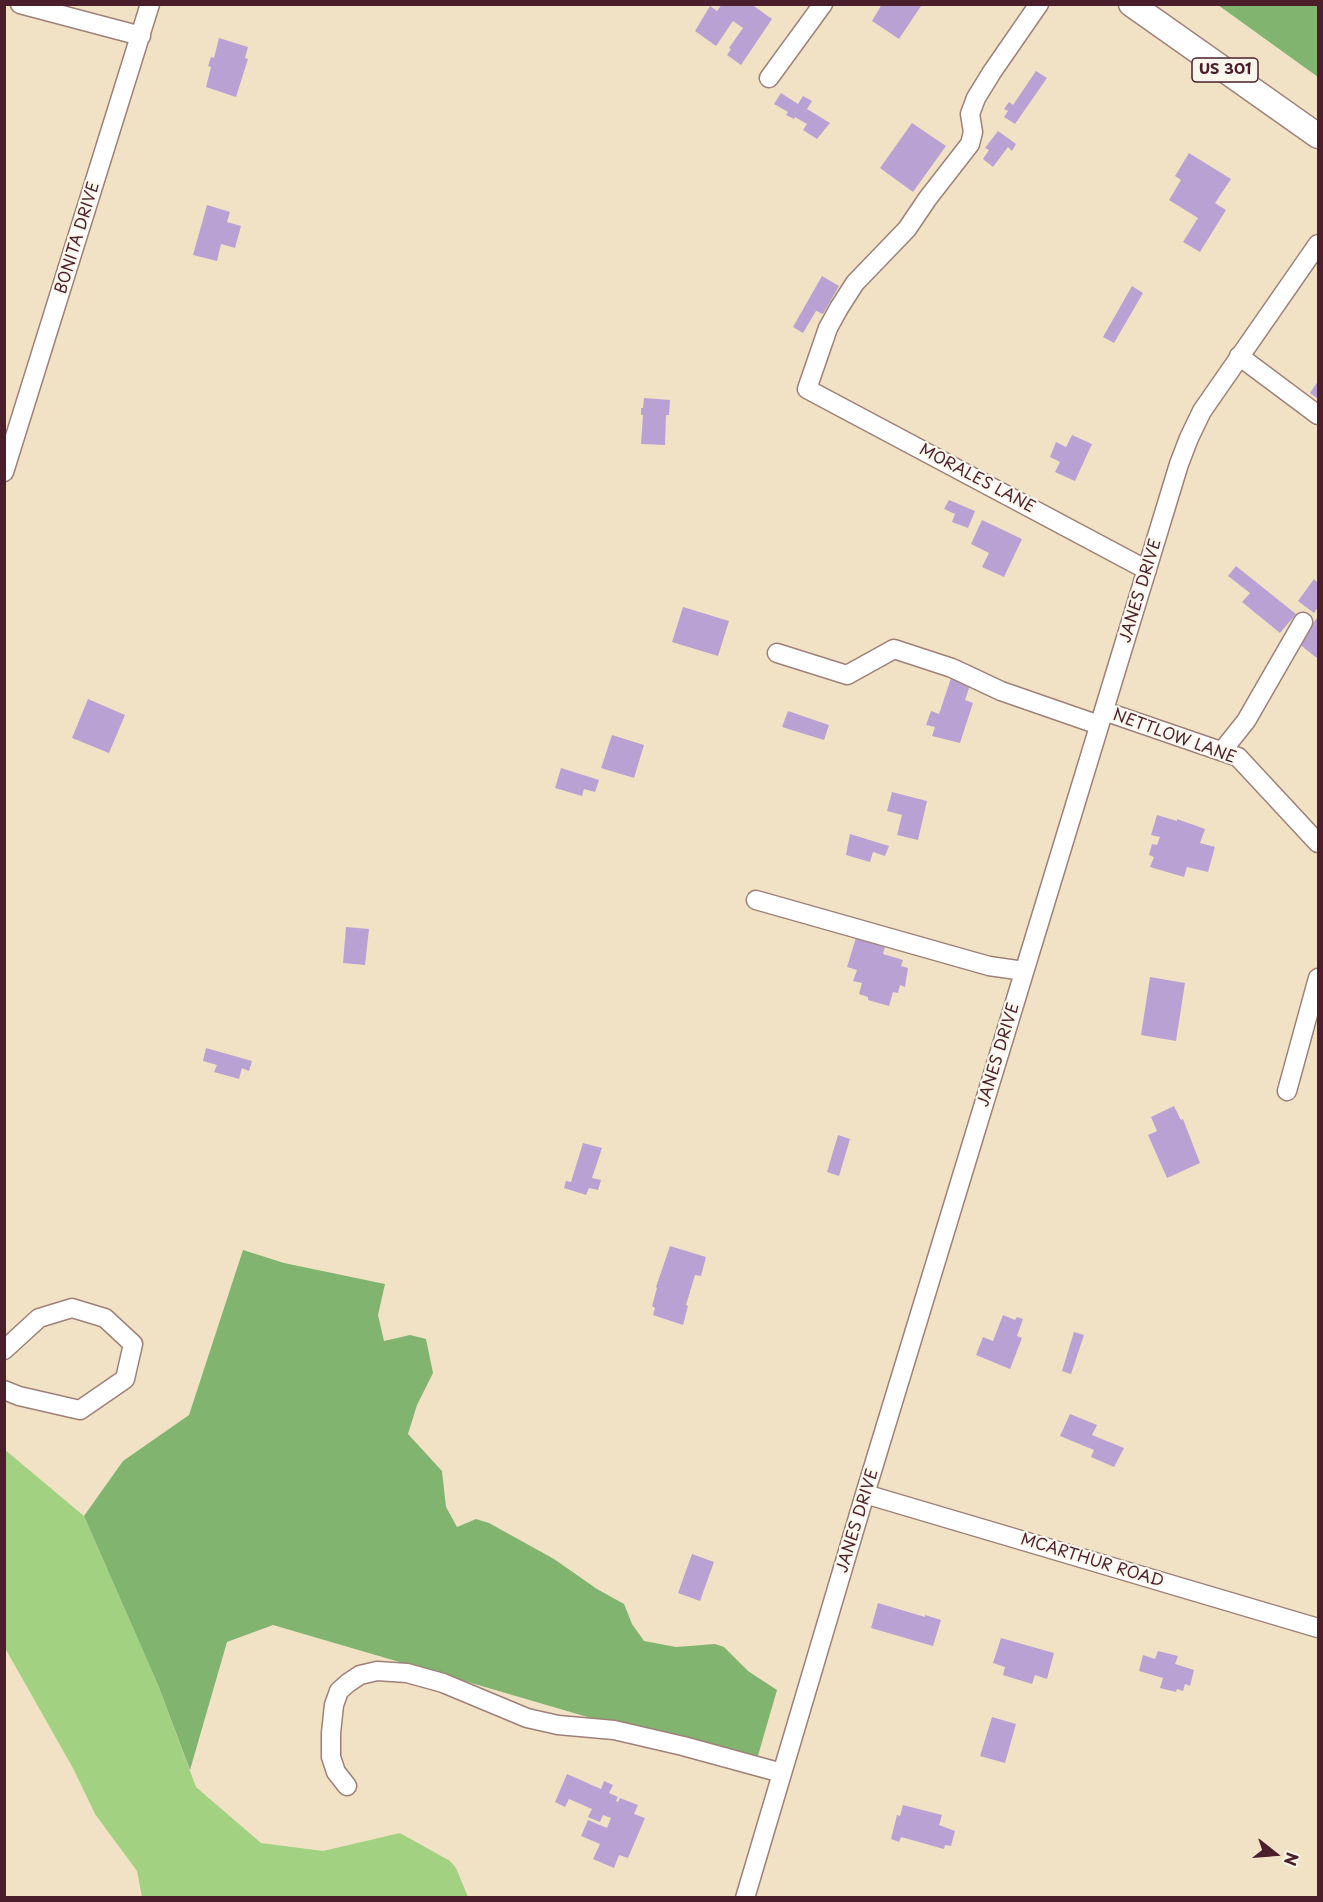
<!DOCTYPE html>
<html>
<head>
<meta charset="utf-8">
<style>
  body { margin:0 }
  #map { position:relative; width:1323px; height:1902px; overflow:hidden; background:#f1e2c5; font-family:"Playpen Sans",sans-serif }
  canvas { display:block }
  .frame { position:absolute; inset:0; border:6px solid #4a1f2b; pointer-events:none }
  .north { position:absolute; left:1245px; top:1824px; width:60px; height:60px; -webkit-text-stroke:4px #fbf7ec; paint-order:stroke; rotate:107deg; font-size:16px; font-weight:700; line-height:24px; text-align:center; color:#4a1f2b }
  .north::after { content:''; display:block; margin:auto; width:21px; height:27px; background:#4a1f2b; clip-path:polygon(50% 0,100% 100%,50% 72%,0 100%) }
</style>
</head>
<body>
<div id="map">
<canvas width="1323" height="1902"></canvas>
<div class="frame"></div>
<div class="north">N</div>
</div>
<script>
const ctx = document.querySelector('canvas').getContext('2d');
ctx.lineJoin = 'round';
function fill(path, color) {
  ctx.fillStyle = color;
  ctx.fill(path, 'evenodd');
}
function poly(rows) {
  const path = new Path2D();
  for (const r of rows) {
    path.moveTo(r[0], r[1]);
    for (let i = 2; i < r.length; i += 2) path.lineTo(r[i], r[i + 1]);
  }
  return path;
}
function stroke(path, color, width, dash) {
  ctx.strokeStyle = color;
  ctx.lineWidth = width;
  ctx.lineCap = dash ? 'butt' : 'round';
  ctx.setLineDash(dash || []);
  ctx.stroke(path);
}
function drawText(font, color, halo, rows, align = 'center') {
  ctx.font = font + ' "Playpen Sans",sans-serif';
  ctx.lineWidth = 4.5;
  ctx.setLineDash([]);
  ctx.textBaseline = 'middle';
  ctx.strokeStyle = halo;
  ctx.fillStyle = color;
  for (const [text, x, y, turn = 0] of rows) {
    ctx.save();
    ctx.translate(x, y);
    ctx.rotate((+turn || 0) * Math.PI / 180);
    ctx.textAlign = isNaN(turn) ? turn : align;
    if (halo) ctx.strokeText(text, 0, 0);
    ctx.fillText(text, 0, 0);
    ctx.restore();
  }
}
const green = poly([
  [4,1449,84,1516,158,1685,196,1787,261,1843,323,1851,400,1833,450,1861,456,1868,468,1897,142,1897,137,1871,95,1814,74,1770,5,1648]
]);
const forest = poly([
  [1218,5,1318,5,1318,77],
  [243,1250,284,1263,385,1284,378,1315,384,1341,410,1335,426,1339,433,1373,417,1405,408,1434,442,1471,446,1507,457,1527,476,1519,489,1523,554,1559,597,1589,624,1604,632,1624,644,1641,676,1647,715,1644,724,1647,748,1671,777,1690,755,1766,273,1625,227,1642,190,1770,158,1685,84,1516,123,1461,189,1415]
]);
const building = poly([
  [722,4,751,4,772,19,741,65,727,55,731,49,729,48,743,28,733,21,716,46,695,31,710,6,717,11],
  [882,4,919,4,921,6,899,39,872,21],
  [219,38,248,47,245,58,248,59,236,97,206,87,211,67,208,66,211,57,214,58],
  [1036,71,1047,78,1015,124,1004,117,1008,111,1004,109,1009,102,1013,105],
  [781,93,798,104,803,96,812,101,807,109,830,123,817,139,803,130,807,124,795,117,794,119,786,115,788,112,774,104],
  [912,123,946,146,913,192,880,168],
  [998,131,1016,144,1012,151,1008,147,993,167,983,159,989,150,985,148],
  [1189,153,1231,179,1215,203,1226,210,1200,252,1183,242,1198,218,1169,200,1181,180,1175,176],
  [207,205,230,212,227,222,241,226,235,248,221,244,217,261,193,255],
  [822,276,839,286,823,314,816,311,803,333,793,327],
  [1132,286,1143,293,1114,343,1103,337],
  [1318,381,1318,399,1310,393],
  [644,398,670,400,669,415,666,415,665,445,641,444,643,415,641,415,641,408,643,408],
  [1072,435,1092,444,1075,481,1055,472,1060,462,1050,457,1056,442,1066,447],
  [949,500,975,511,968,528,952,522,955,514,944,509],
  [982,520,1022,539,1004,577,982,567,989,553,971,544],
  [1236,566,1296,614,1280,633,1242,602,1250,593,1228,576],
  [1314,579,1318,583,1318,607,1314,613,1298,601],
  [683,607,729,621,718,656,672,642],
  [1317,618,1318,619,1318,659,1298,643],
  [952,675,971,682,965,700,973,703,960,743,932,736,935,727,926,725,931,711,939,714],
  [88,699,125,715,109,753,72,738],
  [788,711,829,725,824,740,782,727],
  [612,735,644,745,634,778,601,768],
  [561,768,599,780,595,792,584,789,582,796,555,788],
  [892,792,927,801,918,840,897,835,902,815,887,811],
  [1157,815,1177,821,1177,819,1205,829,1200,843,1215,847,1208,872,1187,867,1184,877,1150,867,1154,857,1149,855,1152,844,1157,845,1160,837,1151,835],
  [850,834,889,846,885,856,873,852,870,862,846,855],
  [346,927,369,929,365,965,343,963],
  [858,931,875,942,875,944,885,947,883,954,903,960,901,966,908,968,905,987,900,985,898,993,893,992,889,1006,868,1000,868,997,859,994,862,983,853,981,857,970,847,967],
  [1150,977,1185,983,1176,1041,1141,1035],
  [206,1048,252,1061,249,1071,242,1068,239,1079,214,1072,217,1065,203,1061],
  [1174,1106,1181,1120,1183,1119,1200,1163,1167,1178,1148,1135,1157,1131,1151,1117],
  [838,1135,850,1139,839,1176,827,1172],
  [583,1143,602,1148,592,1178,601,1180,598,1190,589,1188,586,1195,564,1188,566,1181,571,1182],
  [670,1246,706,1257,701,1276,695,1275,686,1305,688,1306,683,1325,653,1315,655,1308,652,1306,657,1288,656,1287],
  [1003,1315,1015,1320,1017,1317,1023,1319,1017,1336,1022,1338,1010,1369,976,1355,983,1337,993,1341],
  [1074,1332,1084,1335,1071,1374,1062,1371],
  [1070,1414,1097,1425,1092,1435,1124,1448,1114,1467,1091,1457,1094,1450,1060,1436],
  [692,1554,714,1562,700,1601,678,1593],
  [878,1603,925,1617,925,1615,941,1620,933,1646,871,1628],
  [1001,1638,1054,1653,1047,1679,1035,1675,1032,1684,1003,1675,1005,1667,993,1663],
  [1158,1651,1178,1656,1175,1664,1194,1670,1190,1686,1185,1684,1183,1691,1177,1689,1176,1692,1160,1688,1163,1678,1139,1671,1143,1655,1155,1659],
  [992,1717,1016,1724,1005,1763,980,1756],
  [567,1774,601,1789,604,1781,613,1785,609,1793,618,1797,616,1801,618,1802,620,1798,638,1805,634,1814,645,1818,628,1858,619,1855,614,1868,593,1859,600,1844,581,1836,588,1820,607,1828,611,1818,603,1815,600,1822,588,1817,592,1809,569,1799,565,1807,555,1802],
  [903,1805,942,1815,939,1825,955,1831,951,1846,945,1845,944,1849,901,1837,899,1842,891,1839,897,1815,900,1816]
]);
const minor = poly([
  [20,4,141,36],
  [1039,4,992,72,976,98,970,114,973,132,970,144,928,198,907,229,855,283,839,308,828,328,807,389,1147,570],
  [769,78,823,4],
  [1239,356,1318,415],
  [4,472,150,4],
  [777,653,847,675,894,649,952,668,1001,691,1099,725],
  [1104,711,1238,757,1318,843],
  [1222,751,1246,721,1303,622],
  [756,900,989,966,1024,971],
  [1287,1091,1318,978],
  [4,1350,39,1318,72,1308,105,1318,133,1344,125,1379,80,1410,19,1396,4,1390],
  [865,1494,1318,1628],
  [347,1786,336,1772,331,1757,331,1733,334,1705,339,1691,348,1683,360,1675,377,1671,407,1673,443,1683,527,1718,558,1725,614,1730,683,1746,782,1773],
  [745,1898,865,1494,1179,464,1189,438,1202,411,1318,244]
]);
const major = poly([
  [1131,4,1318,136]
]);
const shields = [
  [1225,70,66]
];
const shieldNames = [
  ["US 301",1225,70]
];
const streetNames = [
  ["BONITA DRIVE",78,238,-73],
  ["MORALES LANE",977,479,28],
  ["JANES DRIVE",1141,591,-73],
  ["NETTLOW LANE",1174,737,20],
  ["JANES DRIVE",999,1055,-73],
  ["JANES DRIVE",858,1521,-73],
  ["MCARTHUR ROAD",1092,1561,17]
];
fill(green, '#a2d281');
fill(forest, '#81b46f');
fill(building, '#b9a2d3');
stroke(minor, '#9e8078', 21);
stroke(major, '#9e8078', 27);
stroke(minor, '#fff', 18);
stroke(major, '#fff', 24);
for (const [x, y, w] of shields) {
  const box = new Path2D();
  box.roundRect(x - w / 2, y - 12, w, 24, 4.5);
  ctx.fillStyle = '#fbf7ec';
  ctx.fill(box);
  stroke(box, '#4a1f2b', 1.5);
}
drawText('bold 15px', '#4a1f2b', null, shieldNames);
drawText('16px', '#4a1f2b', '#fbf7ec', streetNames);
</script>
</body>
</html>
